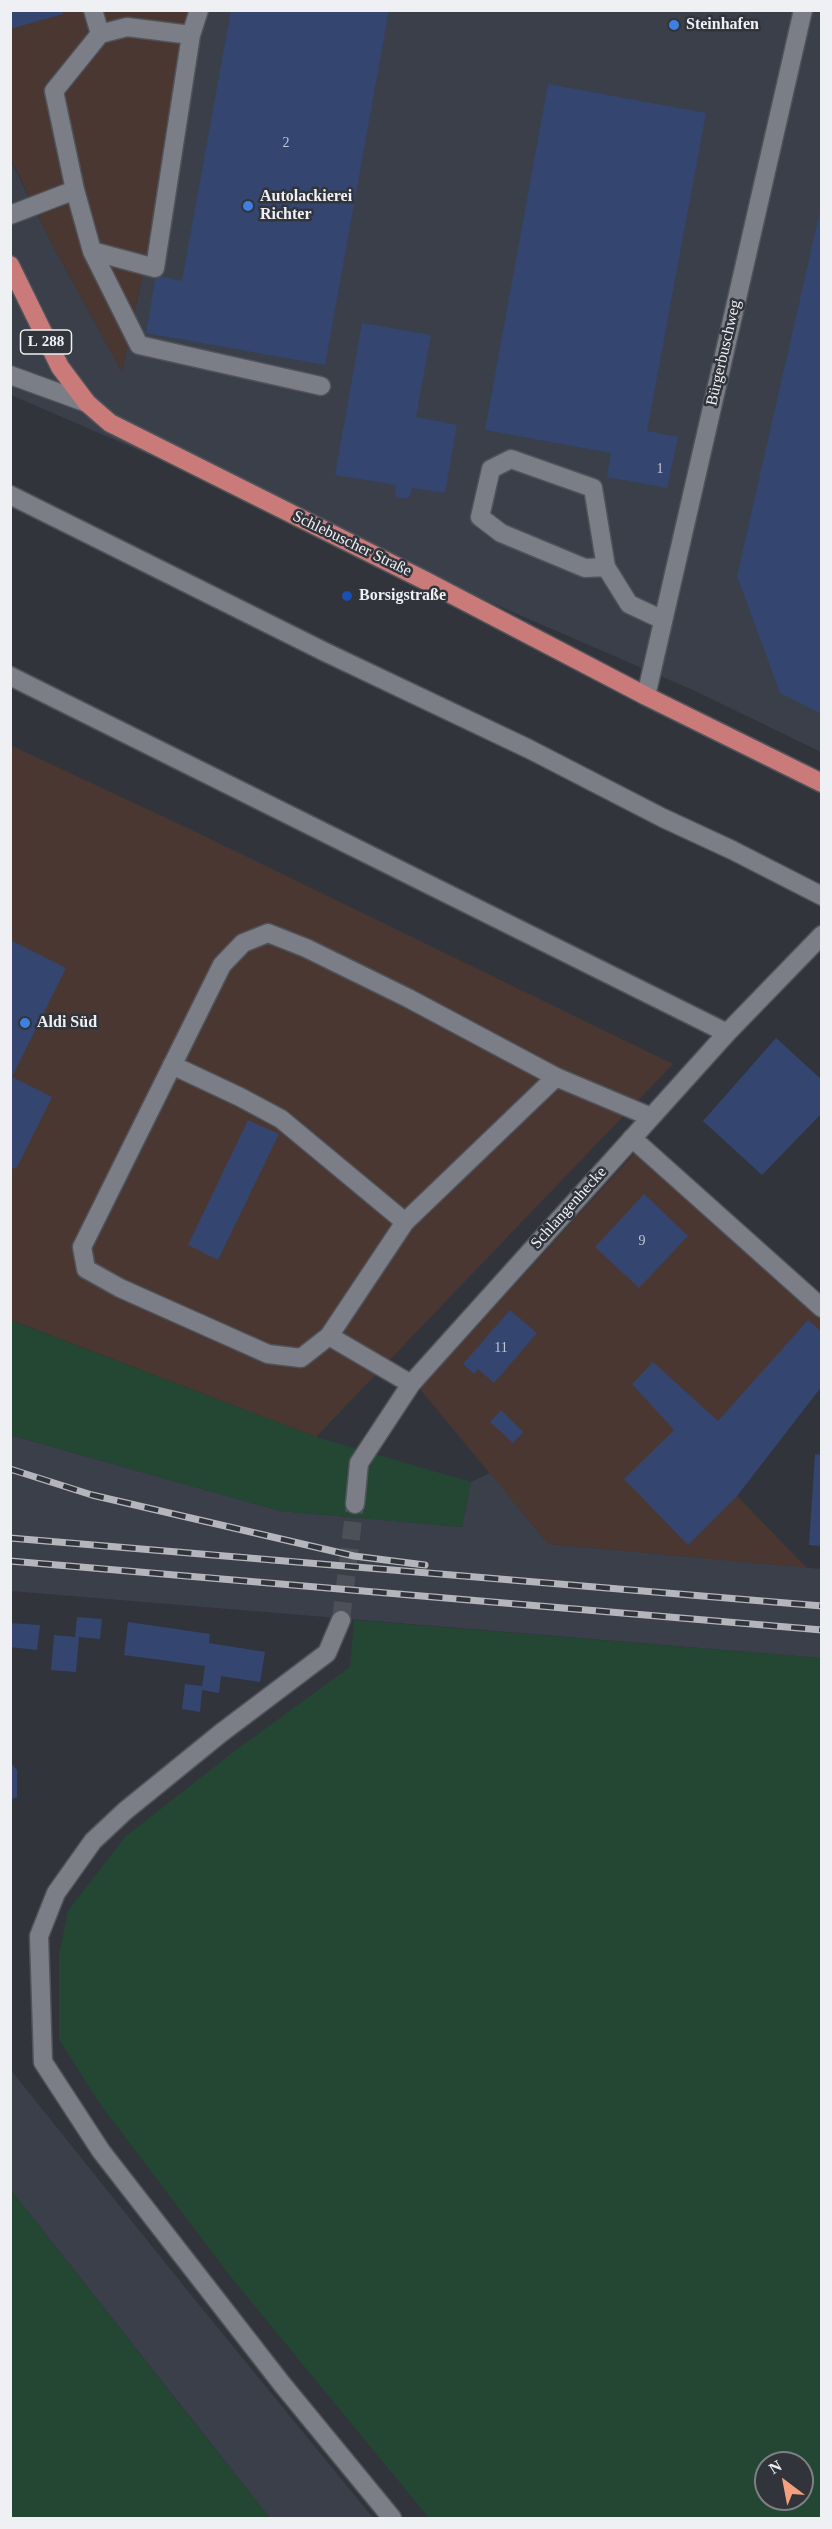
<!DOCTYPE html>
<html>
<head>
<meta charset="utf-8">
<style>
  body { margin:0 }
  #map { position:relative; width:832px; height:2529px; overflow:hidden; background:#32343b; font-family:Georgia,serif }
  canvas { display:block }
  .frame { position:absolute; inset:0; border:12px solid #eef0f4; pointer-events:none }
  .north { position:absolute; left:754px; top:2451px; width:60px; height:60px; box-sizing:border-box; background:#32343b; border:2px solid #7d7f85; border-radius:50%; rotate:328deg; font-size:16px; font-weight:700; line-height:24px; text-align:center; color:#eef0f4 }
  .north::after { content:''; display:block; margin:auto; width:21px; height:27px; background:#f2a07e; clip-path:polygon(50% 0,100% 100%,50% 72%,0 100%) }
</style>
</head>
<body>
<div id="map">
<canvas width="832" height="2529"></canvas>
<div class="frame"></div>
<div class="north">N</div>
</div>
<script>
const ctx = document.querySelector('canvas').getContext('2d');
ctx.lineJoin = 'round';
function fill(path, color) {
  ctx.fillStyle = color;
  ctx.fill(path, 'evenodd');
}
function poly(rows) {
  const path = new Path2D();
  for (const r of rows) {
    path.moveTo(r[0], r[1]);
    for (let i = 2; i < r.length; i += 2) path.lineTo(r[i], r[i + 1]);
  }
  return path;
}
function stroke(path, color, width, dash) {
  ctx.strokeStyle = color;
  ctx.lineWidth = width;
  ctx.lineCap = dash ? 'butt' : 'round';
  ctx.setLineDash(dash || []);
  ctx.stroke(path);
}
function drawText(font, color, halo, rows, align = 'center') {
  ctx.font = font + ' Georgia,serif';
  ctx.lineWidth = 5;
  ctx.setLineDash([]);
  ctx.textBaseline = 'middle';
  ctx.strokeStyle = halo;
  ctx.fillStyle = color;
  for (const [text, x, y, turn = 0] of rows) {
    ctx.save();
    ctx.translate(x, y);
    ctx.rotate((+turn || 0) * Math.PI / 180);
    ctx.textAlign = isNaN(turn) ? turn : align;
    if (halo) ctx.strokeText(text, 0, 0);
    ctx.fillText(text, 0, 0);
    ctx.restore();
  }
}
const commercial = poly([
  [11,11,199,11,122,372,54,248,11,159],
  [10,745,196,832,673,1064,316,1437,11,1320],
  [641,1146,821,1308,821,1385,737,1496,807,1568,548,1544,420,1389]
]);
const built = poly([
  [199,11,821,11,821,752,695,691,11,395,10,159,54,248,122,372],
  [10,1435,280,1511,462,1527,471,1482,490,1473,548,1544,821,1569,821,1658,11,1591],
  [10,2069,187,2290,373,2518,270,2518,11,2190]
]);
const green = poly([
  [10,1320,316,1437,471,1482,462,1527,280,1511,11,1435],
  [354,1620,821,1658,821,2518,429,2518,231,2277,98,2101,59,2039,59,1955,68,1911,125,1837,236,1750,350,1667],
  [766,2463,802,2463,802,2499,766,2499],
  [11,2190,184,2410,270,2518,11,2518]
]);
const building = poly([
  [10,10,62,10,63,14,10,29],
  [231,10,389,10,325,365,146,333,156,275,182,281],
  [548,84,706,113,647,431,678,437,667,488,607,477,611,453,485,430],
  [821,207,822,208,822,714,780,693,737,576],
  [362,323,431,335,416,417,457,425,445,493,412,488,410,496,406,499,397,497,395,493,396,485,335,475],
  [10,940,66,968,12,1077,52,1097,16,1169,10,1166],
  [776,1038,822,1080,822,1113,762,1175,703,1121],
  [248,1120,279,1134,218,1260,188,1245],
  [644,1194,688,1236,639,1288,595,1247],
  [510,1310,537,1333,494,1383,478,1369,474,1374,463,1364],
  [808,1320,822,1332,822,1386,737,1496,688,1545,624,1479,674,1430,632,1384,653,1362,718,1421],
  [501,1410,523,1432,513,1443,490,1422],
  [815,1454,822,1455,822,1546,809,1545],
  [77,1617,102,1619,100,1639,79,1637,76,1672,51,1670,54,1635,75,1637],
  [128,1622,210,1634,209,1643,265,1652,260,1682,221,1676,219,1693,202,1690,200,1712,182,1709,185,1684,202,1686,205,1666,124,1655],
  [10,1623,40,1625,37,1650,10,1647],
  [10,1762,17,1770,17,1797,10,1800]
]);
const streetTunnel = poly([
  [341,1620,355,1504]
]);
const lane = poly([
  [93,10,100,34],
  [127,27,191,35,155,268,92,251,75,190,54,91,100,34,127,27],
  [191,35,199,10],
  [10,215,75,190],
  [92,251,139,345,321,386],
  [10,495,325,652,529,749,663,818,732,850,822,896],
  [606,567,585,568,501,533,480,517,491,469,511,459,593,488,606,567,629,604,663,620],
  [10,676,727,1033],
  [172,1065,240,1097,281,1119,405,1222],
  [632,1138,822,1308],
  [329,1336,301,1358,268,1354,120,1288,86,1269,82,1247,222,965,243,943,268,933,306,948,408,998,556,1077],
  [411,1384,329,1336,405,1222,556,1077,651,1117]
]);
const street = poly([
  [10,375,87,403],
  [646,696,803,10],
  [355,1504,359,1463,411,1384,727,1033,822,935],
  [341,1620,327,1653,221,1733,125,1811,93,1841,56,1893,39,1936,43,2062,101,2151,282,2384,392,2518]
]);
const primary = poly([
  [10,265,60,367,87,403,110,423,424,580,646,696,822,783]
]);
const rail = poly([
  [10,1469,92,1495,354,1556,425,1565],
  [10,1538,822,1606],
  [10,1561,822,1630]
]);
const markers = [
  [674,25,6,"#3f7fe0"],
  [248,206,6,"#3f7fe0"],
  [347,596,6,"#1a4fb4"],
  [25,1023,6,"#3f7fe0"]
];
const numberNames = [
  ["2",286,143],
  ["1",660,469],
  ["9",642,1241],
  ["11",501,1348]
];
const shields = [
  [46,342,51]
];
const shieldNames = [
  ["L 288",46,342]
];
const poiNames = [
  ["Steinhafen",686,25],
  ["Autolackierei",260,197],
  ["Richter",260,215],
  ["Borsigstraße",359,596],
  ["Aldi Süd",37,1023]
];
const streetNames = [
  ["Bürgerbuschweg",724,353,-77],
  ["Schlebuscher Straße",352,544,26],
  ["Schlangenhecke",569,1208,-48]
];
fill(commercial, '#4a3731');
fill(built, '#3a3f4a');
fill(green, '#244733');
fill(building, '#34456f');
stroke(streetTunnel, '#4e5057', 18, [18, 9]);
stroke(lane, '#505359', 21);
stroke(street, '#505359', 21);
stroke(primary, '#505359', 21);
stroke(lane, '#7b7e86', 18);
stroke(street, '#7b7e86', 18);
stroke(primary, '#c97a79', 18);
stroke(rail, '#b4b6bb', 7);
stroke(rail, '#32343b', 4.5, [14]);
for (const [x, y, r, color] of markers) {
  const dot = new Path2D();
  dot.arc(x, y, r, 0, 2 * Math.PI);
  ctx.fillStyle = color;
  ctx.fill(dot);
  stroke(dot, '#32343b', 2);
}
drawText('14px', '#c0c5d3', null, numberNames);
for (const [x, y, w] of shields) {
  const box = new Path2D();
  box.roundRect(x - w / 2, y - 12, w, 24, 4.5);
  ctx.fillStyle = '#32343b';
  ctx.fill(box);
  stroke(box, '#eef0f4', 1.5);
}
drawText('bold 15px', '#eef0f4', null, shieldNames);
drawText('bold 16px', '#eef0f4', '#32343b', poiNames, 'left');
drawText('16px', '#eef0f4', '#32343b', streetNames);
</script>
</body>
</html>
